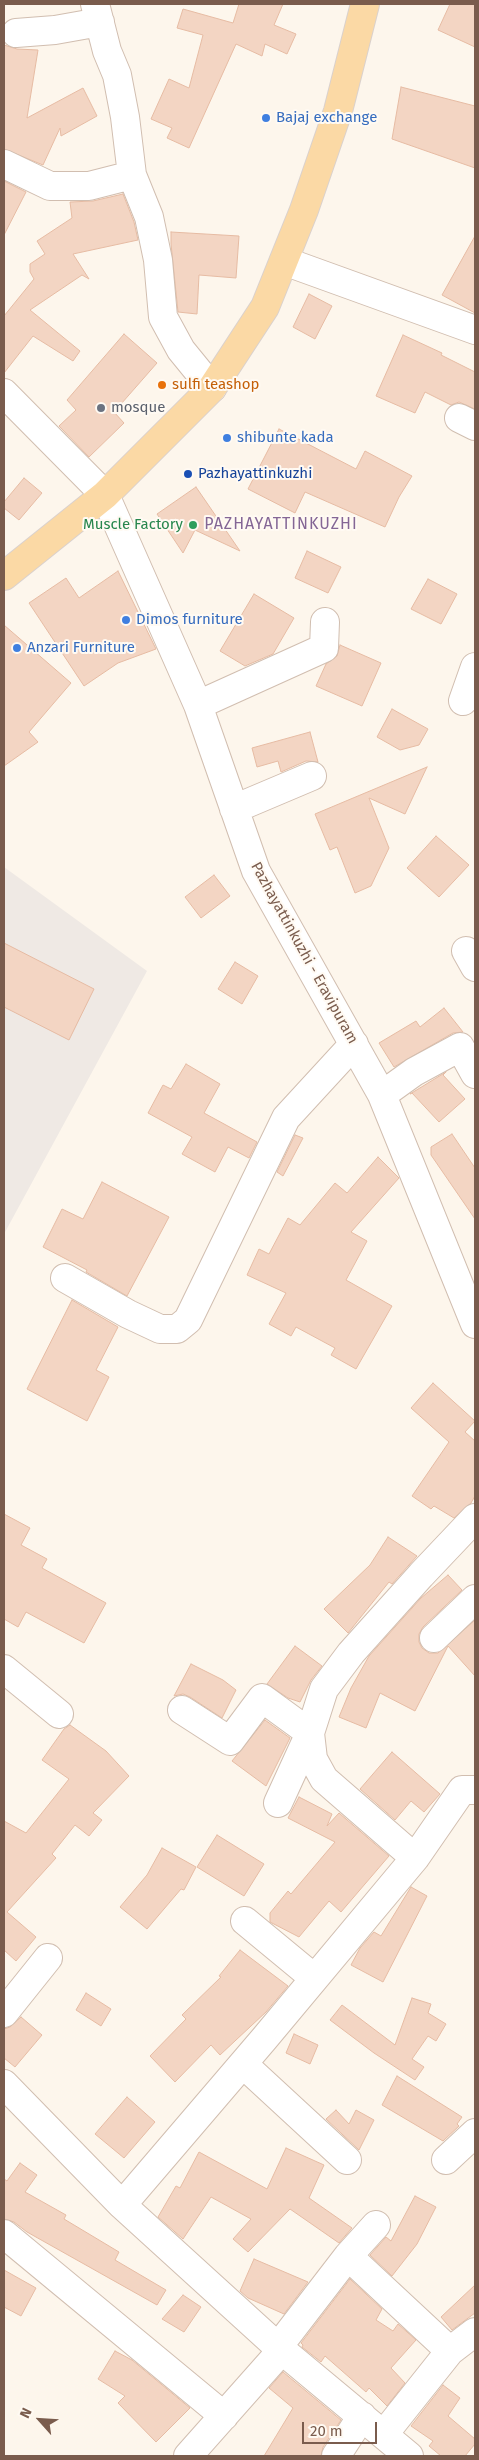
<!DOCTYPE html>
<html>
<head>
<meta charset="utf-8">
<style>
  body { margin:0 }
  #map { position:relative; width:479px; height:2460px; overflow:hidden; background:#fdf6ec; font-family:"Fira Sans",sans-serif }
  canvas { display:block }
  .frame { position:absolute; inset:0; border:5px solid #7a5c4d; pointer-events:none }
  .north { position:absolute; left:15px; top:2395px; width:50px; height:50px; -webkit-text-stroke:4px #fffaf3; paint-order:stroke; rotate:296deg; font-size:14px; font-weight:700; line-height:20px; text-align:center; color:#7a5c4d }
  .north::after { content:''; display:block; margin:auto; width:18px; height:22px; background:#7a5c4d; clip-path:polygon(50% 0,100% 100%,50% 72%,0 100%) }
  .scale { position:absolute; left:302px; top:2422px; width:75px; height:22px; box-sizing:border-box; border:2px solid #7a5c4d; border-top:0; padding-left:6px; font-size:15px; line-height:18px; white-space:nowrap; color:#7a5c4d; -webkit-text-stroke:4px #fffaf3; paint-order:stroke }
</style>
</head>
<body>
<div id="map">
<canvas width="479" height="2460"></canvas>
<div class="frame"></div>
<div class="north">N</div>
<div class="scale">20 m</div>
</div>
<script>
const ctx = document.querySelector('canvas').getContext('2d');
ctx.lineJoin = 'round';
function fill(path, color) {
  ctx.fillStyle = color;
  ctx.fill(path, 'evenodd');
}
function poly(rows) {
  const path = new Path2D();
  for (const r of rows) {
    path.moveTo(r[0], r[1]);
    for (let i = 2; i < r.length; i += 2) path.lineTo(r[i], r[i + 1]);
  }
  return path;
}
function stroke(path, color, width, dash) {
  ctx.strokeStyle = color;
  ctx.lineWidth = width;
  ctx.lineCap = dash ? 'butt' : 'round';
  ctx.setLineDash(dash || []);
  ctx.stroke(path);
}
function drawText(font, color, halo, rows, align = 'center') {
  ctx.font = font + ' "Fira Sans",sans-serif';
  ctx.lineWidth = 4;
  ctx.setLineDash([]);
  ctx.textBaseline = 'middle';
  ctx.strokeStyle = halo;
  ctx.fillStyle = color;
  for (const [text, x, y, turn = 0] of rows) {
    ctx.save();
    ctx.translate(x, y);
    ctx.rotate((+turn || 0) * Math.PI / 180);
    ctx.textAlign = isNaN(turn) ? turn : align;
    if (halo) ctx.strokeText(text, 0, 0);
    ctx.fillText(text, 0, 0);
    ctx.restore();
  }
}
const industrial = poly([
  [4,867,147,971,4,1234]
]);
const building = poly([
  [239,4,283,4,274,25,296,34,287,54,265,44,262,56,236,44,189,148,167,138,172,128,151,119,169,79,189,88,203,35,177,28,183,9,233,23,239,4],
  [450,4,475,4,475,47,438,30,450,4],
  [4,45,17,49,38,50,27,118,83,88,97,116,61,136,60,128,43,165,4,149,4,45],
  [401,87,475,106,475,168,392,139,401,87],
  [4,181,26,192,4,235,4,181],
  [123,194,134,222,138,240,73,254,89,279,82,275,30,310,80,351,73,361,33,336,4,373,4,316,34,279,30,272,30,264,45,254,37,241,72,218,70,202,93,201,123,194],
  [171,232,239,236,236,278,199,275,197,314,178,312,171,244,171,232],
  [475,236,475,313,442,295,475,236],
  [309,294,332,306,315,339,293,327,309,294],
  [124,334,157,363,114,412,124,423,89,457,59,426,76,410,67,400,124,334],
  [403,335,442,353,441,355,475,372,475,409,459,402,451,405,425,392,415,413,376,396,403,335],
  [279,429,356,469,365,451,412,476,399,497,385,527,305,492,295,513,248,489,279,429],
  [24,478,42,493,19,520,4,508,4,502,24,478],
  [196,487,240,551,195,530,183,553,157,514,196,487],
  [307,551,341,567,328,593,295,578,307,551],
  [118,571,156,649,118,663,84,686,29,603,66,578,79,598,118,571],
  [428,579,457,594,441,624,411,609,428,579],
  [254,594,294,618,273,654,245,666,220,651,254,594],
  [4,625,71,683,29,732,38,742,4,766,4,625],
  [340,645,381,663,362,706,316,686,326,664,337,656,340,645],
  [392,709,428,729,419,745,400,750,377,737,392,709],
  [310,732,318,762,306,761,281,772,278,761,257,767,252,748,310,732],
  [427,767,405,814,369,798,389,848,371,886,355,893,337,847,330,850,315,814,427,767],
  [436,836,469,865,439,897,407,868,436,836],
  [214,875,230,896,201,918,185,897,214,875],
  [4,943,94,989,69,1040,4,1007,4,943],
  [235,962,258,976,242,1004,218,989,235,962],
  [444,1008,463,1032,453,1033,394,1067,379,1043,416,1021,420,1027,444,1008],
  [186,1064,220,1084,204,1113,257,1142,249,1158,228,1147,215,1172,182,1154,192,1137,148,1113,163,1085,171,1089,186,1064],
  [446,1072,443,1075,465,1099,439,1122,412,1093,410,1094,446,1072],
  [452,1134,475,1168,475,1219,431,1155,431,1147,452,1134],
  [295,1135,303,1138,283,1176,277,1172,295,1135],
  [378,1157,399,1178,351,1232,367,1241,346,1280,392,1306,356,1369,331,1355,335,1348,296,1327,291,1336,269,1324,286,1293,247,1275,259,1249,269,1254,288,1218,300,1225,335,1183,347,1193,378,1157],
  [102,1182,169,1217,127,1296,86,1272,87,1270,43,1247,62,1209,83,1219,102,1182],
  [72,1300,118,1327,96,1370,109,1377,87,1421,27,1389,72,1300],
  [433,1383,475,1421,465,1432,475,1441,475,1496,471,1503,454,1518,434,1506,431,1509,412,1496,449,1442,411,1408,433,1383],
  [4,1514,30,1528,21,1545,47,1559,42,1568,106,1603,84,1643,26,1612,18,1627,4,1619,4,1514],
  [388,1537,417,1556,392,1584,389,1582,348,1633,324,1609,370,1565,388,1537],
  [448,1575,462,1590,423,1627,419,1634,419,1642,422,1648,429,1653,438,1653,475,1620,475,1676,448,1646,415,1711,380,1693,366,1728,339,1717,351,1688,369,1656,421,1598,448,1575],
  [295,1646,322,1666,311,1680,300,1702,288,1698,267,1684,295,1646],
  [191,1664,223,1680,236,1690,222,1718,190,1697,183,1694,174,1696,191,1664],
  [265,1720,290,1738,266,1786,232,1761,265,1720],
  [70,1725,106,1751,129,1776,93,1813,102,1820,89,1836,75,1825,52,1854,56,1858,7,1912,36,1937,16,1961,4,1950,4,1821,26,1833,69,1779,42,1760,64,1729,70,1725],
  [392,1752,440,1794,424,1812,411,1801,395,1820,360,1789,392,1752],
  [299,1797,332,1814,327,1826,339,1813,389,1856,341,1912,329,1901,299,1937,270,1922,270,1913,288,1891,291,1894,335,1842,288,1818,299,1797],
  [217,1835,264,1864,244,1896,197,1867,217,1835],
  [162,1848,196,1867,184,1890,181,1889,147,1929,120,1907,147,1875,162,1848],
  [411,1887,427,1896,383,1982,351,1965,360,1948,374,1932,381,1936,411,1887],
  [240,1950,288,1986,266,2012,220,2055,211,2045,175,2082,150,2056,186,2019,182,2015,221,1977,219,1976,240,1950],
  [86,1993,111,2009,101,2026,76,2010,86,1993],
  [412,1998,431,2004,428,2013,446,2024,436,2041,428,2036,412,2059,424,2067,415,2080,374,2053,330,2020,342,2005,395,2045,412,1998],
  [21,2017,42,2035,15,2067,4,2058,4,2029,10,2027,21,2017],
  [294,2034,318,2045,310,2064,286,2053,294,2034],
  [397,2076,462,2117,457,2124,459,2126,443,2141,382,2105,397,2076],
  [127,2097,155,2122,124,2158,95,2134,127,2097],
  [336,2110,349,2124,356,2110,374,2120,359,2150,326,2119,336,2110],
  [286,2148,324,2165,309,2198,352,2228,339,2243,290,2209,248,2252,233,2239,251,2219,211,2197,183,2239,158,2217,176,2186,180,2188,199,2152,267,2189,286,2148],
  [20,2163,37,2175,25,2192,66,2215,64,2219,119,2252,115,2260,166,2290,157,2305,27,2232,14,2222,4,2219,4,2179,7,2181,20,2163],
  [415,2196,436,2207,417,2244,392,2276,370,2255,386,2237,391,2241,415,2196],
  [254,2259,308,2282,284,2314,248,2298,240,2291,254,2259],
  [4,2270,36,2288,21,2316,4,2307,4,2270],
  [350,2279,382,2309,376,2320,393,2331,398,2324,416,2340,391,2368,405,2383,387,2406,369,2388,366,2392,325,2356,321,2362,302,2347,303,2345,301,2343,350,2279],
  [475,2285,475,2313,452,2330,441,2317,475,2285],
  [183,2295,201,2307,184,2332,162,2319,183,2295],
  [115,2351,132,2360,190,2408,156,2442,118,2403,125,2396,98,2379,115,2351],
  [283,2372,341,2420,323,2447,321,2456,264,2456,293,2408,269,2388,283,2372],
  [443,2385,460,2398,448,2416,475,2439,475,2444,465,2456,441,2456,429,2446,433,2441,411,2426,443,2385]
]);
const minor = poly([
  [95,4,107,51,117,75,125,117,132,175,149,217,158,260,163,317,181,350,212,388],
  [16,33,55,30,100,22],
  [4,164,50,186,89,186,132,175],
  [284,261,475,330],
  [4,393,105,495,198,705,256,871,382,1095,475,1324],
  [459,418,475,426],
  [463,701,475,667],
  [198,705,324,648,325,622],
  [234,809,312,776],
  [466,951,475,967],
  [382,1095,414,1072,460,1047,475,1074],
  [65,1278,128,1314,160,1329,177,1329,188,1320,286,1118,354,1044],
  [434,1638,475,1599],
  [4,1669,59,1714],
  [182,1710,230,1741,262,1698,310,1733,278,1803],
  [415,1858,462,1790,475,1790],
  [245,1921,314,1978],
  [4,2013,48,1958],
  [243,2064,347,2160],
  [4,2084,122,2205],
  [446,2160,475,2133],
  [4,2234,224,2416],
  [348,2256,450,2351],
  [278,2347,348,2256,376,2225],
  [384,2434,450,2351,475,2332],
  [188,2456,282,2350],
  [336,2456,362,2416],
  [409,2456,278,2347,122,2205,264,2039,415,1858,324,1779,313,1759,310,1733,324,1689,351,1653,421,1575,475,1518]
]);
const major = poly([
  [4,576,105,495,212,388,265,307,304,210,338,111,365,4]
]);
const markers = [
  [266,118,5,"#3f7fe0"],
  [162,385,5,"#e8710a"],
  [101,408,5,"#6b7280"],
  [227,438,5,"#3f7fe0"],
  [188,474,5,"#1a4fb4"],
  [193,525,5,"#2e9e5b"],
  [126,620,5,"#3f7fe0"],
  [17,648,5,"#3f7fe0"]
];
const shopNames = [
  ["Bajaj exchange",276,118],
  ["shibunte kada",237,438],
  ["Dimos furniture",136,620],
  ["Anzari Furniture",27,648]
];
const foodNames = [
  ["sulfi teashop",172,385]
];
const worshipNames = [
  ["mosque",111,408]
];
const transitNames = [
  ["Pazhayattinkuzhi",198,474]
];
const leisureNames = [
  ["Muscle Factory",183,525]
];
const streetNames = [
  ["Pazhayattinkuzhi - Eravipuram",304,953,61]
];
const neighbourhoodNames = [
  ["PAZHAYATTINKUZHI",281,525]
];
fill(industrial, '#efe9e4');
fill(building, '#f3d5c3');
stroke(building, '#e6bba3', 1);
stroke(minor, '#d1beb0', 30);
stroke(major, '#dad1cd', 30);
stroke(minor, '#fff', 28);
stroke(major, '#fbd9a5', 28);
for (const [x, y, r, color] of markers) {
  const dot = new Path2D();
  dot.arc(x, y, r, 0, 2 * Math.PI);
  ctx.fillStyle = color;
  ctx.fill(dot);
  stroke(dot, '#fffaf3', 2);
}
drawText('15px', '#366cbe', '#fffaf3', shopNames, 'left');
drawText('15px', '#c56008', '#fffaf3', foodNames, 'left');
drawText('15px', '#5b616d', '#fffaf3', worshipNames, 'left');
drawText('15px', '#164399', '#fffaf3', transitNames, 'left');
drawText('15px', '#27864d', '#fffaf3', leisureNames, 'right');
drawText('15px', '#7a5c4d', '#fffaf3', streetNames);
ctx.letterSpacing = '1px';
drawText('16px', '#846695', '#fffaf3', neighbourhoodNames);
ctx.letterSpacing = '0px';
</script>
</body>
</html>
